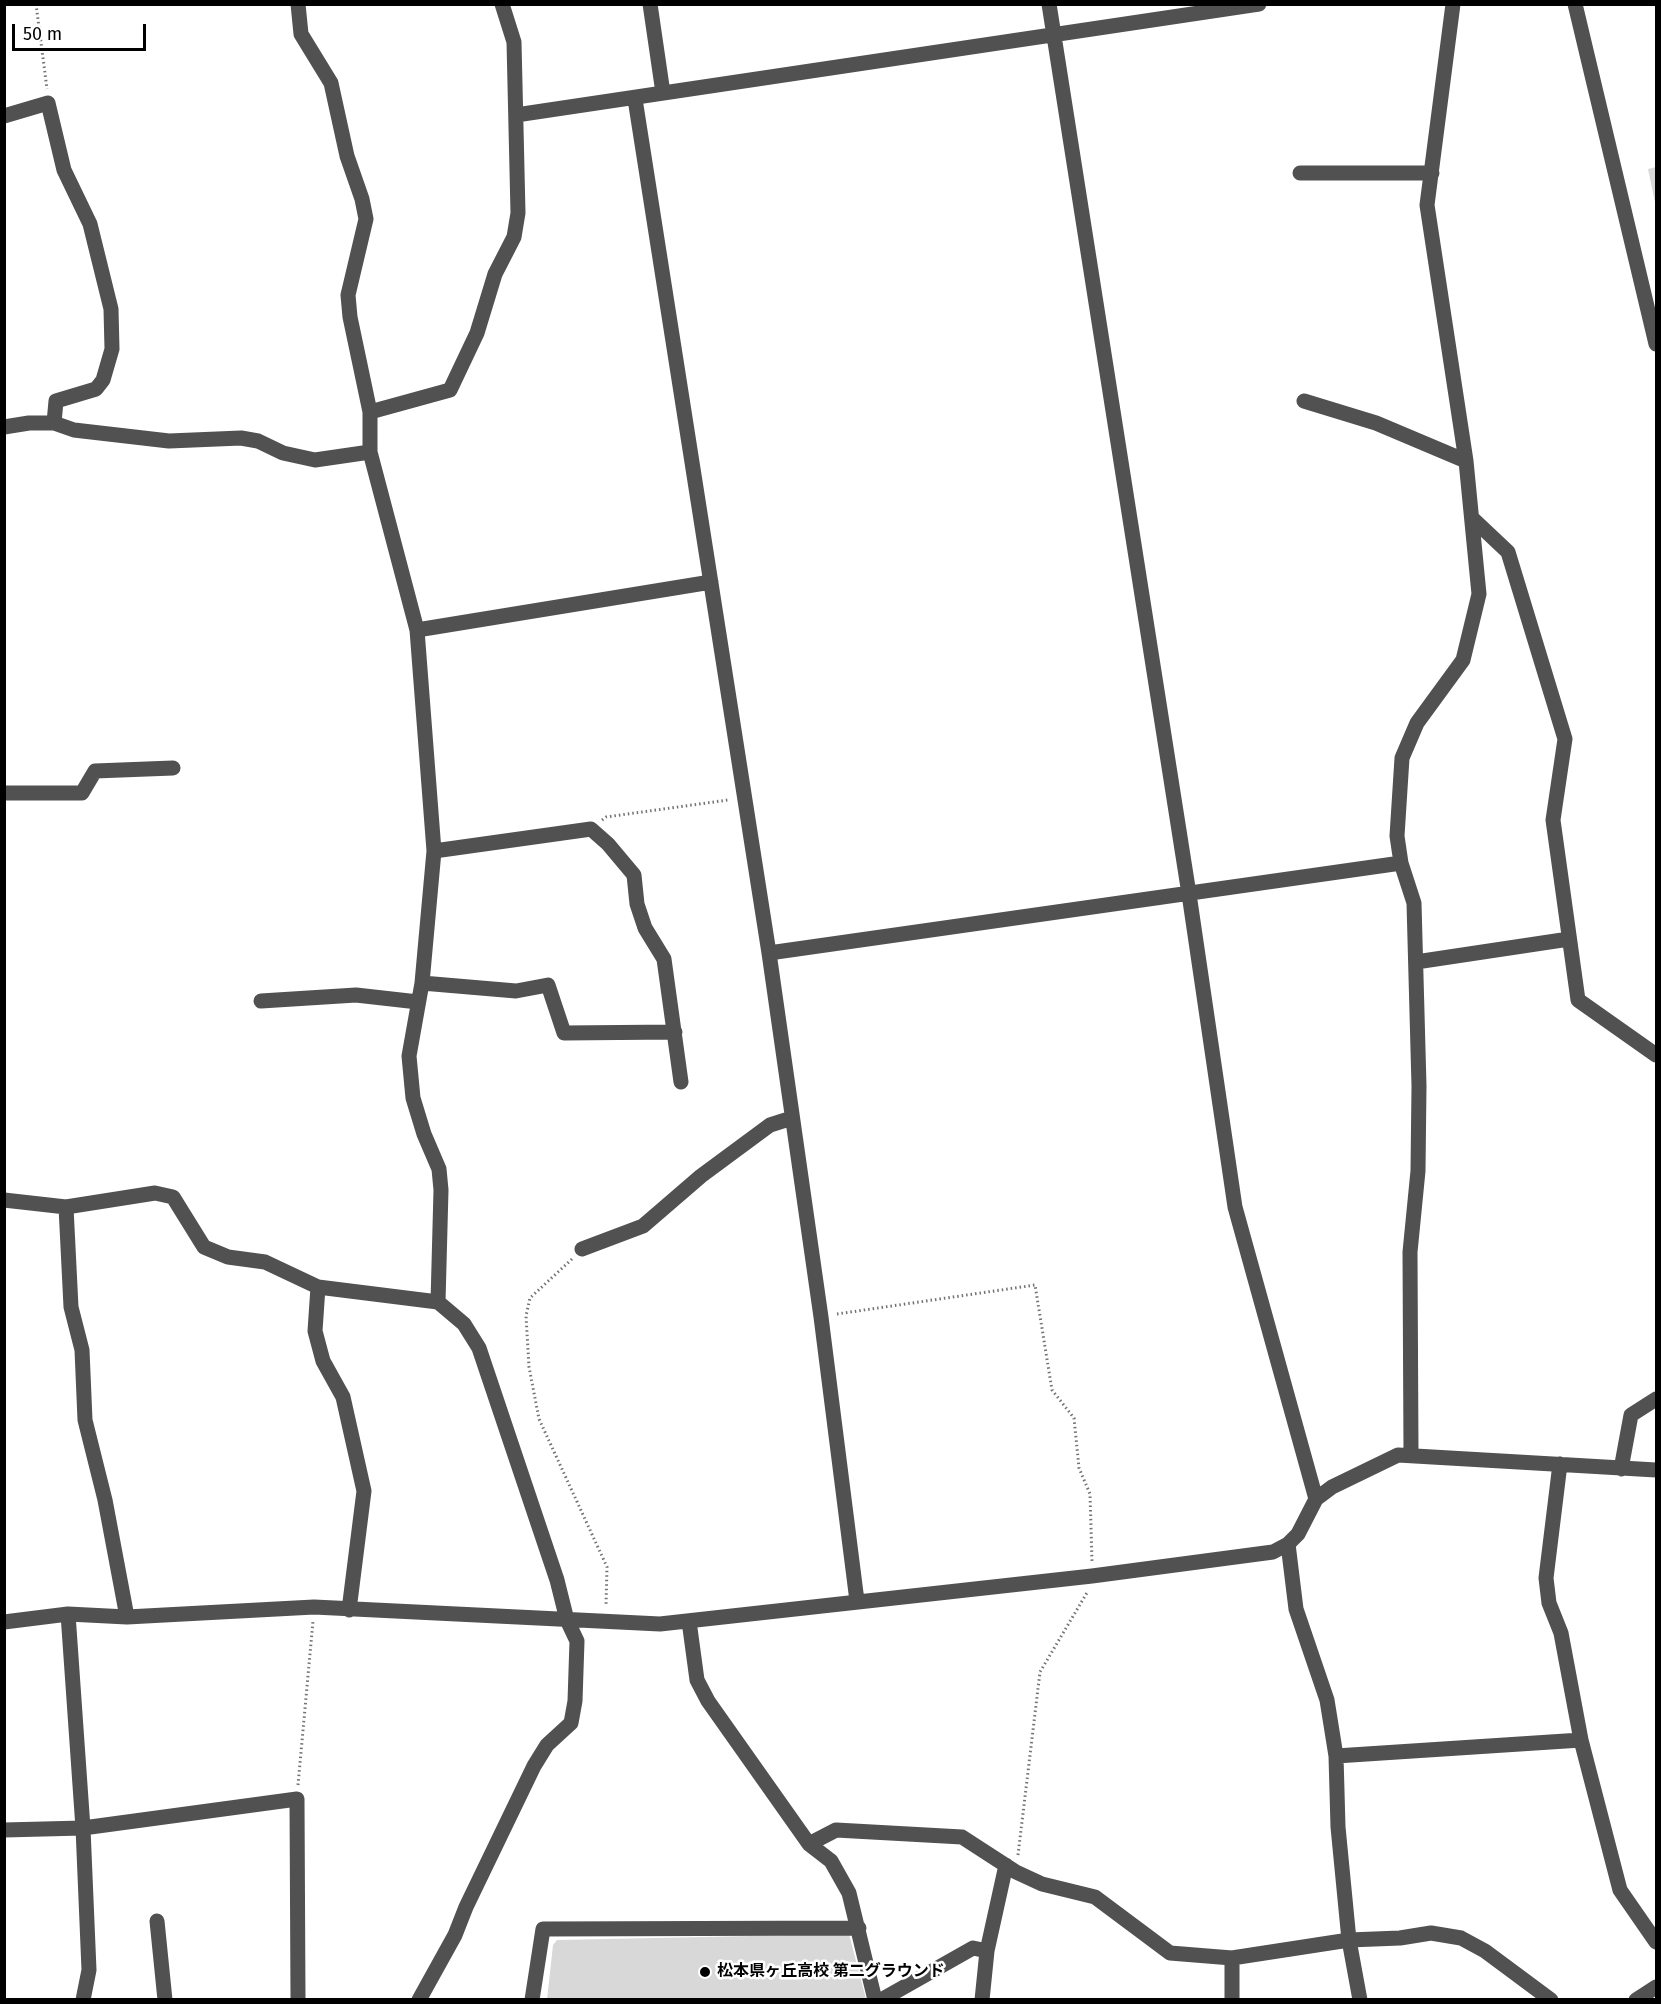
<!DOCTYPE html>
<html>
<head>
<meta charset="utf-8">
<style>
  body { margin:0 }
  #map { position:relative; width:1661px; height:2004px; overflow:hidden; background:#fff; font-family:"Fira Sans",sans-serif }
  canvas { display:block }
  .frame { position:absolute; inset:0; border:6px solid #000; pointer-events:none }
  .scale { position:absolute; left:12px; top:24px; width:134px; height:27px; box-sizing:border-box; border:3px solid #000; border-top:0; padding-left:8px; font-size:18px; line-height:21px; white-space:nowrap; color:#000; -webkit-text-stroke:4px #fff; paint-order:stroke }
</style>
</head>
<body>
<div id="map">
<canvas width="1661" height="2004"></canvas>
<div class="frame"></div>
<div class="scale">50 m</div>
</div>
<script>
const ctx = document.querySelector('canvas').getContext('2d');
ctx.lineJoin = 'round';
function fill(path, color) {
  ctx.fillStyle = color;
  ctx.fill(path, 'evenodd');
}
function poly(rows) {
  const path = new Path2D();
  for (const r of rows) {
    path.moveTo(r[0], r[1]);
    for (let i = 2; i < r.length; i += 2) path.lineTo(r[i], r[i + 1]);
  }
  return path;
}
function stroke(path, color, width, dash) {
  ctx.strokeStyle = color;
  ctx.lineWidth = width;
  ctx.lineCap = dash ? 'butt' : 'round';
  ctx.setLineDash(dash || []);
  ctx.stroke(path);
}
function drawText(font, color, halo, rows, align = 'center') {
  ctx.font = font + ' "Fira Sans","Noto Sans JP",sans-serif';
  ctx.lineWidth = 5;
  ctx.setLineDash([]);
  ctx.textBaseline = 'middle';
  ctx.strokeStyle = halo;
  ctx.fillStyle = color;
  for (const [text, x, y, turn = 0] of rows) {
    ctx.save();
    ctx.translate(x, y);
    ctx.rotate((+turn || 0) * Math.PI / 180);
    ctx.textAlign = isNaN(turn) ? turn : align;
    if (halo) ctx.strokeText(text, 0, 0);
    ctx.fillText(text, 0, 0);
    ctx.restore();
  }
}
const green = poly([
  [1656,167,1656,207,1648,169],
  [849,1934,866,1999,547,2000,553,1945,557,1940]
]);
const path = poly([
  [36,4,47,89],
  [602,820,606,817,728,800],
  [572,1259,530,1298,526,1316,529,1367,539,1419,607,1567,606,1605],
  [837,1314,1035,1285,1052,1390,1074,1418,1079,1468,1090,1494,1092,1561],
  [298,1785,313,1621],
  [1018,1855,1040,1672,1088,1591]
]);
const minor = poly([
  [298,4,301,34,331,83,347,156,362,199,366,219,348,295,350,317,370,412,370,452,417,630,434,851,422,983,409,1056,413,1098,424,1134,439,1169,441,1190,438,1302],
  [650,4,663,93],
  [1049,4,1189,894,1235,1207,1316,1499],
  [1575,4,1656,344],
  [635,99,769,953,821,1317,857,1601],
  [516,115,1259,4],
  [4,116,48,103,64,170,90,224,111,309,112,349,103,380,96,389,56,401,54,423],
  [1300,173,1432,173],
  [1304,401,1376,423,1466,461],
  [370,412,450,390,477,333,495,274,514,237,518,213,514,42,502,4],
  [4,427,29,423,54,423,74,430,169,441,241,438,258,441,283,453,315,460,370,452],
  [1473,519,1508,552,1565,739,1553,820,1578,1000,1656,1055],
  [417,630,711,582],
  [4,793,82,793,95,771,173,768],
  [434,851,591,829,608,844,634,875,637,904,645,928,664,959,681,1082],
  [769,953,1401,863],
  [1416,962,1569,939],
  [422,983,516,991,548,985,564,1033,675,1032],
  [261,1001,356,995,418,1002],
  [4,1200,66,1207,155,1193,173,1197,204,1247,228,1257,265,1262,318,1287,438,1302,464,1324,479,1348,557,1580,567,1620,577,1641,575,1701,571,1723,547,1745,534,1766,466,1907,455,1935,419,2000],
  [66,1207,71,1307,82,1350,85,1420,105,1500,127,1617],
  [582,1249,643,1226,701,1176,770,1125,792,1118],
  [318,1287,315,1331,323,1361,343,1397,364,1491,349,1610],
  [1411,1453,1410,1252,1418,1171,1419,1086,1414,903,1401,863,1397,836,1402,758,1417,723,1463,660,1479,594,1466,461,1427,205,1453,4],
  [1560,1464,1546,1578,1549,1603,1561,1633,1581,1740,1620,1890,1656,1942],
  [1621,1469,1631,1415,1656,1399],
  [1288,1544,1296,1609,1327,1700,1336,1756,1338,1827,1349,1940,1360,2000],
  [68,1614,83,1828,89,1970,83,2000],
  [689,1621,697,1680,708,1701,809,1844,831,1861,849,1893,875,2000],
  [4,1622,68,1614,127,1617,314,1607,660,1624,1092,1576,1273,1552,1288,1544,1298,1534,1316,1499,1332,1487,1398,1455,1656,1470],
  [1336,1756,1581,1740],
  [4,1830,83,1828,297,1799,298,2000],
  [809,1844,836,1830,962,1837,1016,1872,1042,1884,1095,1897,1170,1953,1232,1958],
  [157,1921,165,2000],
  [532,2000,543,1929,859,1928],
  [881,2000,973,1948,987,1951],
  [982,2000,987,1951,1006,1865],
  [1232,2000,1232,1958,1349,1940,1400,1938,1431,1933,1461,1938,1485,1951,1551,2000],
  [1636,2000,1656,1987]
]);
const markers = [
  [705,1972,6,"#000"]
];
const poiNames = [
  ["松本県ヶ丘高校 第二グラウンド",717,1972]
];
fill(green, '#d8d8d8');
stroke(path, '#737373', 3, [1.5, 3]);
stroke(minor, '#515151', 15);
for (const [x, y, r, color] of markers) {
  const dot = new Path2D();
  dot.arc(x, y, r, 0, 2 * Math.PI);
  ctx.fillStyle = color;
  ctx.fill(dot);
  stroke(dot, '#fff', 2);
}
drawText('bold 16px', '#000', '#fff', poiNames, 'left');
</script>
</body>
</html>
